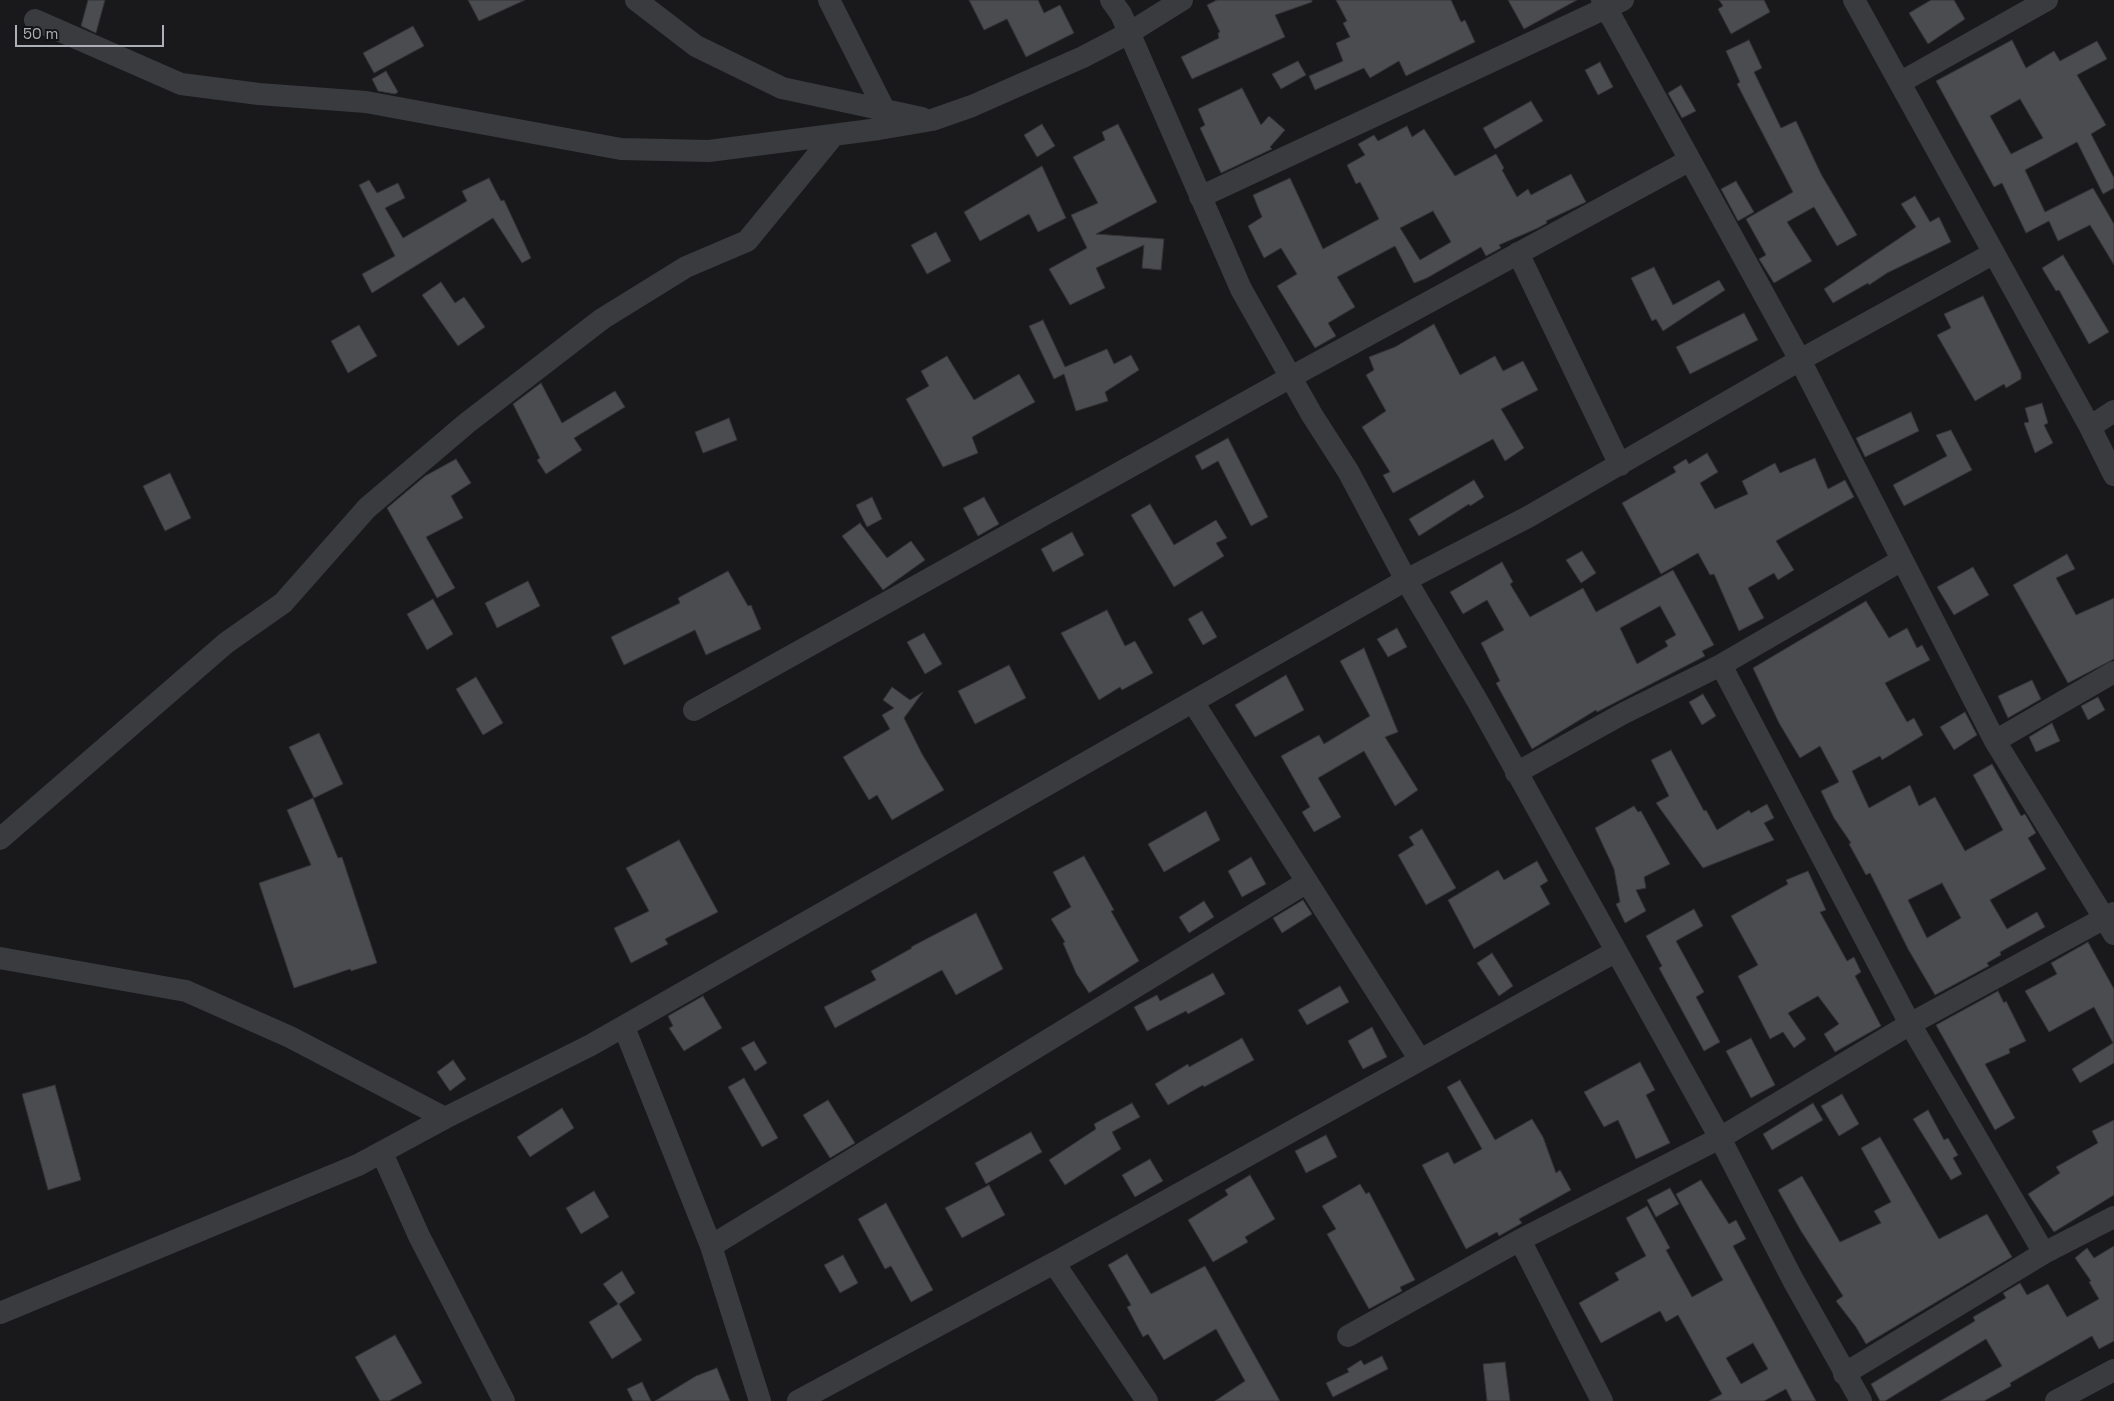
<!DOCTYPE html>
<html>
<head>
<meta charset="utf-8">
<style>
  body { margin:0 }
  #map { position:relative; width:2114px; height:1401px; overflow:hidden; background:#19191b; font-family:"Space Grotesk",sans-serif }
  canvas { display:block }
  .scale { position:absolute; left:15px; top:25px; width:149px; height:22px; box-sizing:border-box; border:2px solid #adb0b9; border-top:0; padding-left:6px; font-size:15px; line-height:18px; white-space:nowrap; color:#adb0b9; -webkit-text-stroke:4px #141416; paint-order:stroke }
</style>
</head>
<body>
<div id="map">
<canvas width="2114" height="1401"></canvas>
<div class="scale">50 m</div>
</div>
<script>
const ctx = document.querySelector('canvas').getContext('2d');
ctx.lineJoin = 'round';
function fill(path, color) {
  ctx.fillStyle = color;
  ctx.fill(path, 'evenodd');
}
function poly(rows) {
  const path = new Path2D();
  for (const r of rows) {
    path.moveTo(r[0], r[1]);
    for (let i = 2; i < r.length; i += 2) path.lineTo(r[i], r[i + 1]);
  }
  return path;
}
function stroke(path, color, width, dash) {
  ctx.strokeStyle = color;
  ctx.lineWidth = width;
  ctx.lineCap = dash ? 'butt' : 'round';
  ctx.setLineDash(dash || []);
  ctx.stroke(path);
}
const building = poly([
  [88,0,105,0,96,33,81,26,88,0],
  [468,0,525,0,479,21,468,0],
  [969,0,1038,0,1044,13,1060,5,1074,33,1026,57,1007,19,984,30,969,0],
  [1217,0,1312,0,1312,2,1275,15,1285,37,1192,79,1181,57,1219,38,1218,33,1220,32,1207,5,1217,0],
  [1336,0,1451,0,1461,22,1465,20,1475,42,1406,76,1399,61,1370,78,1364,68,1315,90,1309,76,1343,61,1336,43,1350,37,1343,23,1347,21,1336,0],
  [1508,0,1577,0,1524,29,1508,0],
  [1719,0,1764,0,1770,12,1731,34,1718,9,1723,6,1719,0],
  [1931,0,1954,0,1965,19,1928,44,1909,13,1931,0],
  [413,26,424,46,374,73,363,53,413,26],
  [1749,40,1762,68,1754,72,1781,128,1796,121,1821,174,1857,235,1837,246,1814,207,1787,222,1812,261,1774,283,1759,259,1766,255,1746,219,1793,192,1737,84,1740,82,1726,51,1749,40],
  [2012,40,2026,68,2054,51,2060,61,2097,41,2107,59,2077,75,2106,125,2091,134,2114,178,2114,188,2103,194,2077,142,2025,170,2045,212,2093,188,2114,224,2114,265,2090,225,2058,241,2049,221,2026,233,2002,183,1994,187,1936,81,2012,40],
  [2020,99,2043,138,2011,154,1990,116,2020,99],
  [1298,61,1306,75,1281,89,1272,74,1298,61],
  [1600,62,1613,87,1598,95,1585,70,1600,62],
  [386,71,398,92,395,94,378,91,372,79,386,71],
  [1681,85,1696,111,1682,118,1668,93,1681,85],
  [1242,88,1261,125,1269,116,1285,130,1270,147,1272,149,1221,173,1200,128,1205,125,1198,109,1242,88],
  [1531,101,1543,121,1495,149,1483,128,1531,101],
  [1042,124,1055,146,1037,157,1024,135,1042,124],
  [1118,124,1157,202,1096,234,1164,239,1161,270,1142,268,1144,245,1096,268,1105,288,1070,305,1049,269,1087,248,1071,215,1098,203,1073,157,1105,140,1102,132,1118,124],
  [1407,126,1412,137,1424,129,1455,176,1496,154,1504,168,1502,170,1517,197,1528,189,1531,195,1571,174,1586,202,1546,221,1547,223,1538,228,1499,245,1501,248,1486,256,1481,247,1427,278,1414,283,1395,246,1337,277,1355,307,1328,323,1336,336,1315,348,1277,286,1297,274,1281,248,1264,258,1248,226,1262,217,1253,195,1290,178,1323,249,1379,219,1360,182,1356,184,1347,165,1365,155,1358,144,1374,135,1378,141,1407,126],
  [1433,211,1451,242,1420,260,1400,228,1433,211],
  [1042,166,1066,218,1038,232,1029,214,980,241,964,212,1042,166],
  [489,178,501,201,504,200,531,258,522,263,493,218,372,293,362,274,395,256,359,185,369,180,377,193,398,183,405,198,385,208,403,238,467,201,462,191,489,178],
  [1736,181,1754,212,1738,221,1721,189,1736,181],
  [1915,196,1930,222,1939,217,1951,242,1887,273,1869,285,1868,283,1833,303,1824,289,1916,227,1901,204,1915,196],
  [936,232,951,261,927,274,911,245,936,232],
  [2063,255,2109,332,2089,344,2059,290,2056,291,2042,268,2063,255],
  [1654,267,1673,305,1719,280,1725,290,1663,331,1656,319,1652,321,1631,278,1654,267],
  [441,282,455,303,464,297,485,327,458,346,422,295,441,282],
  [1983,296,2021,373,2021,379,2006,388,2004,384,1975,401,1937,335,1951,328,1944,314,1983,296],
  [1744,313,1758,340,1690,374,1676,347,1744,313],
  [1043,320,1065,367,1107,349,1114,364,1131,355,1139,370,1105,392,1108,401,1076,411,1064,374,1054,379,1029,326,1043,320],
  [1434,324,1460,375,1495,356,1503,371,1523,361,1538,390,1501,409,1524,448,1505,461,1493,439,1393,493,1383,475,1390,472,1362,427,1386,411,1366,375,1374,370,1369,357,1395,347,1434,324],
  [359,325,377,356,348,373,331,341,359,325],
  [947,356,974,400,1019,374,1035,402,972,437,978,453,943,467,906,399,929,386,921,371,947,356],
  [541,383,562,423,615,391,625,407,574,438,582,450,546,474,537,460,540,458,513,404,541,383],
  [2042,403,2048,423,2044,425,2053,443,2035,453,2024,423,2029,422,2025,408,2042,403],
  [1911,412,1919,431,1865,457,1856,438,1911,412],
  [729,418,737,440,703,453,695,432,729,418],
  [1951,430,1972,470,1904,506,1893,485,1947,456,1936,435,1951,430],
  [1228,438,1268,517,1251,526,1218,461,1202,470,1195,456,1228,438],
  [1707,453,1718,472,1700,483,1715,509,1748,494,1742,481,1775,463,1780,473,1815,458,1828,489,1845,480,1854,497,1776,541,1794,570,1778,580,1774,573,1748,588,1764,618,1739,631,1714,574,1710,575,1698,553,1661,574,1622,503,1676,472,1673,467,1686,459,1689,464,1707,453],
  [456,459,471,483,451,496,463,518,426,537,455,588,437,598,387,508,425,476,456,459],
  [170,473,191,518,165,531,143,486,170,473],
  [1474,480,1484,497,1470,506,1469,504,1419,536,1409,519,1474,480],
  [872,497,882,519,867,527,856,505,872,497],
  [984,497,999,524,978,536,963,508,984,497],
  [1150,504,1174,545,1216,520,1227,538,1216,543,1224,556,1174,587,1131,515,1150,504],
  [860,523,887,558,911,541,925,560,883,590,842,536,860,523],
  [1072,532,1084,555,1053,572,1041,549,1072,532],
  [1582,551,1596,573,1581,583,1566,560,1582,551],
  [2067,554,2075,569,2056,578,2076,615,2114,598,2114,659,2068,683,2013,585,2067,554],
  [1502,562,1513,582,1510,584,1530,617,1583,588,1596,612,1673,570,1714,645,1702,651,1705,656,1597,712,1596,710,1532,749,1496,683,1500,681,1481,643,1504,630,1487,600,1463,614,1450,592,1502,562],
  [1660,606,1676,635,1665,641,1668,646,1637,664,1620,628,1660,606],
  [1973,567,1989,595,1954,615,1937,587,1973,567],
  [728,571,748,606,751,605,761,629,706,655,695,630,624,665,611,637,680,603,678,598,728,571],
  [528,581,540,606,497,628,485,603,528,581],
  [433,599,453,634,427,650,407,614,433,599],
  [1866,601,1889,638,1907,628,1917,648,1922,645,1930,660,1885,683,1907,722,1914,718,1923,735,1882,760,1880,756,1852,771,1869,808,1910,785,1919,806,1935,797,1965,851,2003,830,1973,775,1992,764,2021,816,2025,814,2036,833,2028,838,2046,869,1990,900,2007,929,2037,912,2045,927,2000,952,2001,955,1987,963,1989,966,1985,968,1935,995,1908,949,1870,873,1866,875,1849,844,1851,843,1834,818,1821,791,1839,782,1820,746,1800,758,1779,723,1753,668,1866,601],
  [1942,883,1961,918,1927,938,1908,900,1942,883],
  [1107,610,1125,646,1135,641,1153,673,1122,690,1120,687,1099,700,1061,633,1107,610],
  [1202,611,1217,637,1203,645,1188,619,1202,611],
  [1397,628,1407,647,1388,657,1377,639,1397,628],
  [924,633,942,664,925,674,907,642,924,633],
  [1364,648,1398,732,1385,737,1418,790,1395,806,1364,751,1318,778,1341,817,1314,832,1302,812,1310,807,1281,756,1319,735,1324,744,1370,716,1340,661,1364,648],
  [1009,665,1026,698,975,724,958,691,1009,665],
  [1286,675,1304,710,1255,737,1235,705,1286,675],
  [476,677,503,723,483,735,456,689,476,677],
  [2032,680,2041,699,2008,718,1998,696,2032,680],
  [892,687,910,700,923,692,904,718,922,754,944,790,892,820,877,795,869,800,843,757,890,729,882,715,894,708,883,700,892,687],
  [1703,694,1716,716,1702,725,1689,702,1703,694],
  [2098,697,2105,710,2088,720,2081,706,2098,697],
  [1965,712,1977,735,1954,750,1940,727,1965,712],
  [2052,723,2060,741,2036,752,2029,737,2052,723],
  [319,733,343,784,314,798,289,747,319,733],
  [1671,750,1704,811,1706,810,1717,830,1749,810,1751,813,1767,804,1774,818,1764,823,1774,840,1703,868,1656,803,1669,796,1651,760,1671,750],
  [313,798,338,858,342,857,377,963,351,971,350,969,294,988,259,883,311,865,287,810,313,798],
  [1634,806,1638,812,1641,811,1670,864,1644,877,1646,888,1636,890,1646,911,1625,923,1616,904,1620,902,1614,869,1595,828,1634,806],
  [1206,811,1220,840,1164,872,1148,844,1206,811],
  [1422,829,1456,888,1426,905,1398,855,1414,845,1409,837,1422,829],
  [679,840,718,912,665,939,668,944,631,963,614,928,649,911,626,868,679,840],
  [1084,856,1114,910,1111,911,1139,961,1089,993,1076,973,1063,943,1065,942,1051,919,1071,907,1053,872,1084,856],
  [1251,857,1266,884,1242,897,1228,871,1251,857],
  [1537,861,1548,881,1540,886,1550,904,1474,949,1448,900,1498,870,1504,880,1537,861],
  [1808,871,1826,910,1820,912,1847,961,1854,957,1861,972,1855,976,1881,1026,1835,1052,1824,1034,1839,1024,1818,996,1788,1013,1806,1039,1794,1048,1783,1032,1770,1039,1738,976,1758,965,1731,916,1788,884,1786,880,1808,871],
  [1303,900,1312,914,1282,933,1273,918,1303,900],
  [1204,901,1214,917,1189,933,1179,917,1204,901],
  [1694,909,1703,926,1676,941,1704,992,1696,997,1720,1042,1704,1051,1659,968,1662,966,1646,936,1694,909],
  [976,913,1003,969,956,995,942,970,835,1028,824,1007,876,980,871,971,912,948,911,947,976,913],
  [2088,942,2114,989,2114,1063,2080,1083,2072,1069,2113,1043,2094,1007,2049,1032,2025,991,2057,974,2051,963,2088,942],
  [1492,953,1513,986,1499,996,1477,963,1492,953],
  [1213,973,1225,994,1188,1014,1186,1011,1147,1031,1134,1007,1157,995,1160,1001,1213,973],
  [1340,986,1349,1002,1307,1025,1298,1010,1340,986],
  [1998,991,2004,1003,2006,1001,2026,1041,2009,1049,2010,1053,1985,1064,2015,1118,1995,1130,1936,1025,1998,991],
  [703,996,722,1028,684,1051,669,1028,673,1026,668,1016,703,996],
  [1372,1027,1387,1057,1363,1069,1348,1041,1372,1027],
  [1242,1038,1254,1060,1204,1087,1203,1085,1168,1105,1155,1084,1188,1064,1189,1067,1242,1038],
  [1751,1038,1775,1085,1751,1098,1726,1051,1751,1038],
  [754,1041,767,1063,755,1071,741,1048,754,1041],
  [453,1060,466,1079,450,1091,437,1072,453,1060],
  [1640,1062,1655,1090,1646,1095,1670,1143,1636,1159,1618,1120,1604,1127,1584,1092,1640,1062],
  [744,1078,778,1138,762,1147,728,1087,744,1078],
  [1460,1080,1495,1140,1532,1119,1543,1137,1556,1173,1560,1170,1571,1190,1519,1219,1522,1223,1499,1236,1497,1232,1466,1249,1422,1165,1448,1152,1454,1164,1482,1149,1447,1087,1460,1080],
  [55,1085,81,1180,48,1190,22,1094,55,1085],
  [1842,1094,1859,1124,1839,1136,1821,1106,1842,1094],
  [828,1100,855,1143,830,1158,803,1115,828,1100],
  [1132,1103,1140,1117,1112,1132,1121,1149,1065,1185,1049,1160,1096,1129,1094,1124,1132,1103],
  [1813,1103,1823,1120,1772,1150,1763,1134,1813,1103],
  [562,1108,574,1128,530,1157,517,1137,562,1108],
  [1928,1110,1944,1140,1948,1138,1958,1155,1953,1158,1962,1174,1951,1180,1913,1119,1928,1110],
  [2114,1120,2114,1195,2054,1232,2028,1194,2060,1173,2056,1167,2098,1143,2092,1131,2114,1120],
  [1031,1132,1042,1152,986,1184,975,1163,1031,1132],
  [1326,1135,1337,1157,1306,1173,1295,1151,1326,1135],
  [1880,1137,1939,1239,1987,1214,2012,1257,1866,1344,1856,1327,1836,1301,1843,1296,1801,1231,1778,1190,1802,1176,1840,1242,1881,1223,1874,1211,1891,1202,1861,1148,1880,1137],
  [1150,1159,1163,1181,1135,1197,1122,1175,1150,1159],
  [1250,1175,1275,1219,1245,1237,1248,1242,1213,1262,1188,1220,1228,1195,1225,1190,1250,1175],
  [1701,1180,1729,1224,1736,1220,1746,1239,1733,1246,1816,1401,1792,1401,1786,1389,1764,1401,1709,1401,1722,1394,1678,1315,1666,1322,1660,1311,1601,1343,1579,1303,1619,1280,1615,1273,1646,1256,1626,1218,1647,1206,1670,1248,1666,1250,1692,1297,1723,1280,1676,1194,1701,1180],
  [1753,1343,1768,1369,1741,1384,1726,1358,1753,1343],
  [1360,1184,1366,1194,1369,1192,1415,1280,1400,1287,1402,1291,1369,1309,1327,1234,1336,1229,1322,1206,1360,1184],
  [989,1185,1005,1215,962,1238,945,1208,989,1185],
  [1670,1188,1679,1204,1656,1217,1647,1200,1670,1188],
  [594,1191,609,1217,581,1234,566,1208,594,1191],
  [886,1203,933,1290,911,1302,891,1266,885,1269,858,1219,886,1203],
  [2114,1246,2114,1341,2099,1349,2092,1336,2010,1383,2011,1386,1984,1401,1940,1401,2002,1366,1986,1339,1885,1401,1880,1401,1871,1384,1975,1321,1973,1317,2006,1298,2003,1293,2020,1283,2027,1295,2048,1284,2067,1317,2099,1299,2089,1282,2091,1281,2075,1258,2087,1248,2094,1258,2114,1246],
  [1127,1254,1151,1294,1205,1266,1280,1401,1215,1401,1245,1381,1216,1329,1164,1360,1148,1334,1143,1337,1127,1307,1131,1305,1108,1265,1127,1254],
  [843,1255,858,1283,840,1293,824,1265,843,1255],
  [622,1271,635,1293,619,1304,642,1340,612,1359,589,1322,618,1304,603,1284,622,1271],
  [395,1335,422,1383,389,1401,380,1401,355,1357,395,1335],
  [1382,1356,1388,1369,1333,1397,1326,1383,1349,1372,1347,1369,1361,1360,1364,1365,1382,1356],
  [1505,1362,1510,1401,1487,1401,1483,1364,1505,1362],
  [717,1368,730,1401,655,1401,696,1376,717,1368],
  [642,1382,651,1401,633,1401,627,1389,642,1382]
]);
const minor = poly([
  [636,0,696,46,782,88,922,118],
  [829,0,884,109],
  [1111,0,1121,14,1241,289,1312,415,1348,471,1406,580,1478,702,1720,1138,1793,1280,1861,1401],
  [1602,0,1800,360,1995,741,2114,934],
  [1854,0,2090,427,2114,475],
  [35,20,181,84,259,94,366,102,621,149,709,151,879,129,932,120,972,106,1083,57,1129,33,1182,0],
  [1901,82,2047,0],
  [1200,197,1623,0],
  [1518,253,1620,465],
  [2090,427,2114,411],
  [1721,665,1910,1024,2044,1253],
  [1193,702,1420,1060],
  [694,710,1291,377,1690,160],
  [1995,741,2114,672],
  [1516,773,1624,713,1721,665,1902,560],
  [0,839,226,643,283,603,367,508,467,423,602,319,686,267,747,241,834,135],
  [0,958,186,991,290,1037,445,1118],
  [624,1027,711,1246,760,1401],
  [382,1153,419,1236,504,1401],
  [1520,1240,1602,1401],
  [711,1246,1307,882],
  [1054,1263,1615,952],
  [0,1313,358,1165,445,1118,591,1045,1406,580,1528,517,1800,360,1994,253],
  [1348,1336,1520,1240,1720,1138,1910,1024,2114,913],
  [1844,1374,2044,1253,2114,1217],
  [798,1401,1054,1263,1147,1401],
  [2056,1401,2114,1370]
]);
fill(building, '#4b4c50');
stroke(building, '#343336', 1);
stroke(minor, '#3a3b3f', 22);
</script>
</body>
</html>
